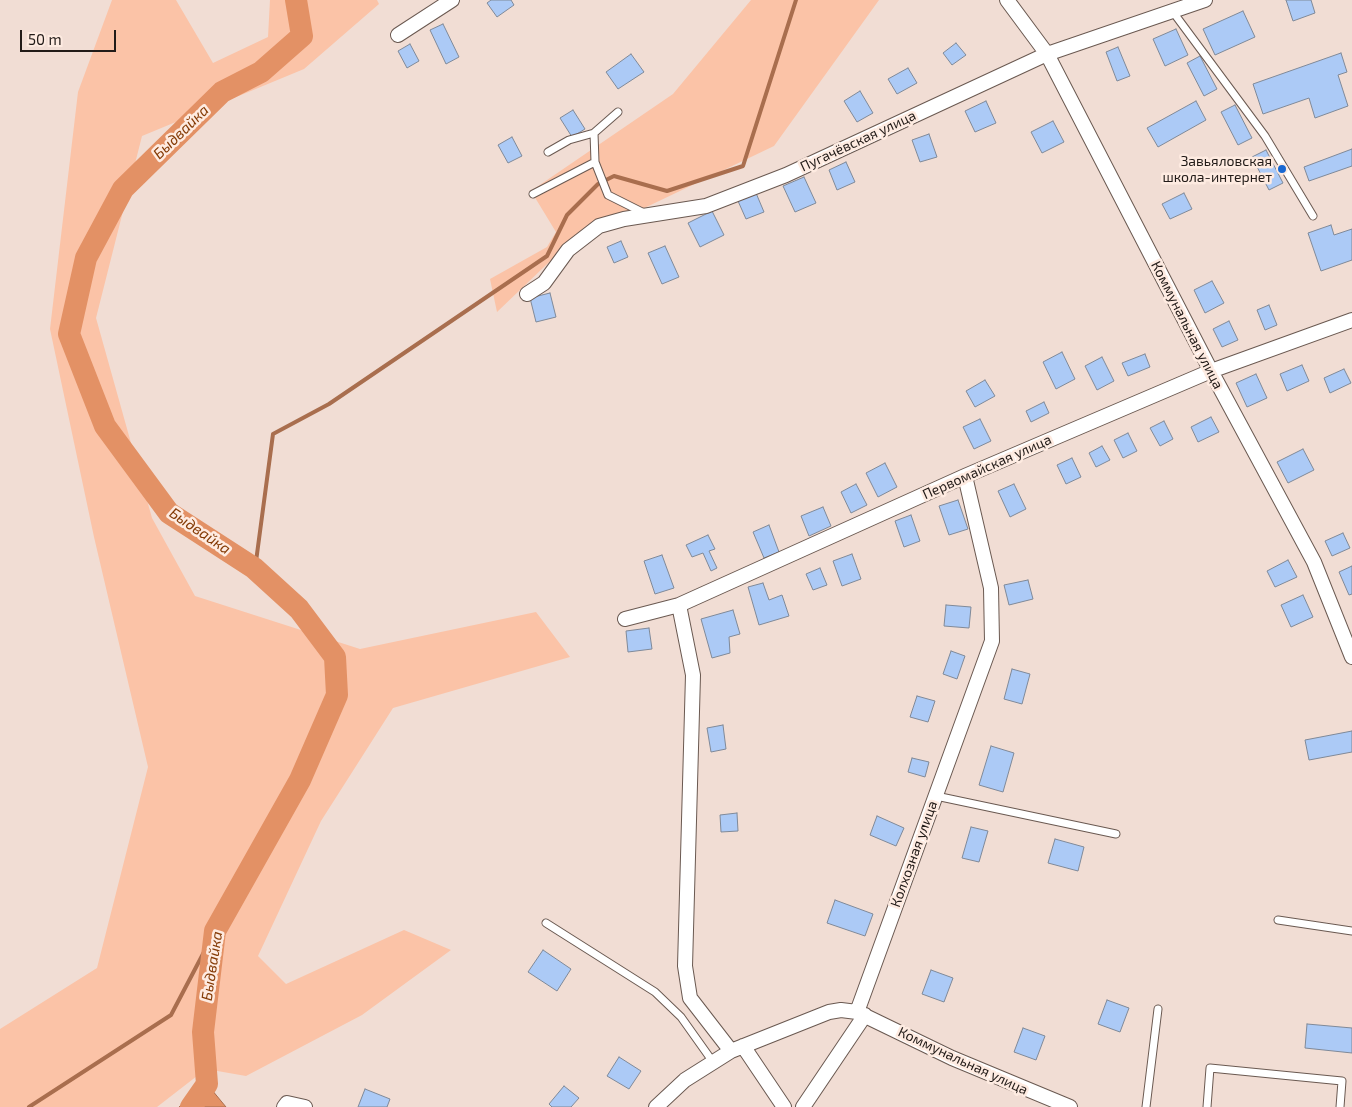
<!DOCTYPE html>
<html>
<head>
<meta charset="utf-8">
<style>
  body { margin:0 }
  #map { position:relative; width:1352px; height:1107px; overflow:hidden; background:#f1ddd4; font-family:"Exo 2",sans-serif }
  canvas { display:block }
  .scale { position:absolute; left:20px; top:30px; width:96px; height:22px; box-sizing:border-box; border:2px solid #221b18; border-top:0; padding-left:6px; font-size:15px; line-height:18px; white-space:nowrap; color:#221b18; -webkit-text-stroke:4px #feebe1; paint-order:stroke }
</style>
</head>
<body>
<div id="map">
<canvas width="1352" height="1107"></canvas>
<div class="scale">50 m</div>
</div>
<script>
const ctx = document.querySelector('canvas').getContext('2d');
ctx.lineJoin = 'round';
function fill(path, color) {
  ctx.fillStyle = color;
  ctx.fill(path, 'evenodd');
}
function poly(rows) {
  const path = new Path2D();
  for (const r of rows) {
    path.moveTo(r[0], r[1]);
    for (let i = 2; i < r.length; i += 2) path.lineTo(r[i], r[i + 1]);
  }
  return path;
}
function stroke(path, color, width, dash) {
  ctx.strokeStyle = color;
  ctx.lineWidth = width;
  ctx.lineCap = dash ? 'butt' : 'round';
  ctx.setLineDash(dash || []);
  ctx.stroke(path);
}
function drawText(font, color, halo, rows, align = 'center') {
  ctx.font = font + ' "Exo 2",sans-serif';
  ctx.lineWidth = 5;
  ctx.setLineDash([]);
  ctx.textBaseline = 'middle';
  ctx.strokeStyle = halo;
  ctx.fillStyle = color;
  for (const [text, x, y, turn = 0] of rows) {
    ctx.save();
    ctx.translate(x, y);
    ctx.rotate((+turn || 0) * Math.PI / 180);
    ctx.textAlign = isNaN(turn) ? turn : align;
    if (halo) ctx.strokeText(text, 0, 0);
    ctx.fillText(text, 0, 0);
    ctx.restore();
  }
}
const green = poly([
  [112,0,176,0,213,63,268,37,270,0,377,0,379,4,304,69,142,136,96,318,152,518,195,596,360,649,536,612,570,657,393,708,321,821,258,956,286,984,404,930,451,950,362,1015,246,1076,206,1069,157,1107,0,1107,0,1029,97,968,148,767,94,537,50,329,78,92],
  [751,0,879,0,774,146,567,245,497,312,490,279,547,247,556,232,531,191,673,94]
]);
const water = poly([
  [207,1084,226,1107,179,1107,207,1084]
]);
const stream = poly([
  [255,569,273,434,329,404,547,256,567,215,598,184,614,176,667,191,743,166,796,0],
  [29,1107,171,1015,215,931]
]);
const river = poly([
  [191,1107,207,1084,203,1032,215,931,300,780,337,695,335,657,299,609,254,568,169,513,105,426,69,334,86,258,123,189,222,92,261,72,302,36,296,0]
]);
const building = poly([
  [491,0,511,0,514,5,497,17,487,3,491,0],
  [1286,0,1311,0,1315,13,1293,21,1286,0],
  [1243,11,1255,37,1215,55,1203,29,1243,11],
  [443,24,459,57,446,64,430,30,443,24],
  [1176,29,1188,55,1165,66,1153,39,1176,29],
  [956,43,966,55,952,65,943,53,956,43],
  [410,44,419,61,407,68,398,51,410,44],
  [1118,47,1130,76,1117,81,1106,52,1118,47],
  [1341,53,1347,72,1338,75,1348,106,1315,118,1309,98,1263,114,1253,84,1341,53],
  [631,54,644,72,618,89,606,72,631,54],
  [1200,56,1217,89,1204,96,1187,63,1200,56],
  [908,68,917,83,897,94,888,79,908,68],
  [860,91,873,113,857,122,844,101,860,91],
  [986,101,996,123,975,132,965,111,986,101],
  [1196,101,1206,120,1158,147,1147,128,1196,101],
  [1235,105,1252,138,1238,145,1221,112,1235,105],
  [573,110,585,129,572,137,560,118,573,110],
  [1053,121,1064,142,1042,153,1031,132,1053,121],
  [929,134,937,157,920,162,912,140,929,134],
  [512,137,522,156,508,163,498,145,512,137],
  [1352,149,1352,166,1309,181,1304,167,1352,149],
  [1266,150,1283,183,1269,190,1252,157,1266,150],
  [846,162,855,182,837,190,829,170,846,162],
  [804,177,816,203,795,212,783,186,804,177],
  [756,193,764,212,746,219,738,201,756,193],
  [1184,193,1192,209,1170,219,1162,204,1184,193],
  [712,211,724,235,700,247,688,223,712,211],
  [1331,225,1334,235,1352,229,1352,260,1321,271,1308,233,1331,225],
  [621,241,628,257,614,263,607,247,621,241],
  [665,246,679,277,662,284,648,253,665,246],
  [1212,281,1224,303,1205,313,1194,290,1212,281],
  [550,293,556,317,536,322,530,298,550,293],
  [1269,305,1277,325,1265,330,1257,310,1269,305],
  [1229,321,1238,340,1222,347,1213,329,1229,321],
  [1062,352,1075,379,1056,389,1043,362,1062,352],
  [1145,354,1150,367,1128,376,1122,363,1145,354],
  [1102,357,1114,381,1097,390,1085,366,1102,357],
  [1302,365,1309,381,1287,391,1280,374,1302,365],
  [1344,369,1351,383,1330,393,1324,378,1344,369],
  [1256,374,1267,398,1247,407,1236,383,1256,374],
  [985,380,995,396,975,407,966,391,985,380],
  [1044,402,1049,413,1031,422,1026,411,1044,402],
  [1211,417,1219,432,1198,442,1191,427,1211,417],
  [980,419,991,441,974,449,963,427,980,419],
  [1164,421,1173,439,1160,446,1150,428,1164,421],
  [1128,433,1137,451,1123,458,1114,440,1128,433],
  [1102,446,1110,460,1096,467,1089,453,1102,446],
  [1303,449,1314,470,1288,483,1277,462,1303,449],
  [1072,458,1081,477,1066,484,1057,465,1072,458],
  [885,463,897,487,878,497,866,473,885,463],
  [856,484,867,505,851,513,841,492,856,484],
  [1014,484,1026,509,1010,517,998,491,1014,484],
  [958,500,968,529,949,535,939,506,958,500],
  [823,507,831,526,809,536,801,516,823,507],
  [911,515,920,541,904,547,895,521,911,515],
  [769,525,779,552,764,558,753,532,769,525],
  [1343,533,1350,548,1332,556,1325,541,1343,533],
  [708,535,715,549,709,551,717,568,711,571,703,553,692,557,686,545,708,535],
  [852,554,861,579,842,586,833,561,852,554],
  [662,555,674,588,655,594,644,561,662,555],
  [1288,560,1297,577,1275,587,1267,571,1288,560],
  [1352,566,1352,594,1349,595,1339,572,1352,566],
  [820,568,827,585,813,590,806,574,820,568],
  [1028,580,1033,599,1009,605,1004,585,1028,580],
  [763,583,769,600,782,595,789,616,759,625,748,587,763,583],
  [1303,595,1313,617,1291,627,1281,605,1303,595],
  [946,605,971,607,969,628,944,626,946,605],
  [733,610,740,634,729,637,730,653,712,658,701,619,733,610],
  [649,628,652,649,628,652,626,631,649,628],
  [951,651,965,656,957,679,943,674,951,651],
  [1012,669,1030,674,1022,704,1004,699,1012,669],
  [917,696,935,701,928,722,910,717,917,696],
  [723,725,726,749,711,752,707,728,723,725],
  [1352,731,1352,752,1309,760,1305,740,1352,731],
  [991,746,1014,753,1003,792,979,785,991,746],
  [912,758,929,762,925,777,908,772,912,758],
  [737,813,738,831,721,832,720,815,737,813],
  [877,816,904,828,896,846,870,835,877,816],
  [971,827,988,831,979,862,962,858,971,827],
  [1055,839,1084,847,1078,871,1048,863,1055,839],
  [835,900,873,914,865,936,827,923,835,900],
  [543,950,571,969,557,991,528,972,543,950],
  [931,970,953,978,944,1002,922,994,931,970],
  [1107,1000,1129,1008,1120,1032,1098,1024,1107,1000],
  [1307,1024,1352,1028,1352,1053,1305,1048,1307,1024],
  [1023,1028,1045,1036,1036,1060,1014,1052,1023,1028],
  [619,1057,641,1071,629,1089,607,1076,619,1057],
  [564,1086,579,1098,571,1107,552,1107,549,1104,564,1086],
  [365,1089,390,1099,387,1107,358,1107,365,1089]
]);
const service = poly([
  [1173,12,1265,136,1313,216],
  [548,152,569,140,594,133],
  [595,162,594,133,618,112],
  [533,194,595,162,608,195,646,214],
  [936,796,1116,834],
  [1278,920,1352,931],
  [546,923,655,992,681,1017,713,1062],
  [1146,1107,1158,1009],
  [1207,1107,1210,1068,1342,1081,1340,1107]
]);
const minor = poly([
  [1007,0,1047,54,1211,371,1314,562,1352,657],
  [398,35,452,0],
  [527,294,544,283,568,250,599,226,624,219,706,206,786,175,1047,54,1205,0],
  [679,605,693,675,685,966,690,998,731,1051],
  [625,619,679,605,965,476,1211,371,1352,320],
  [857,1012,992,641,991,588,965,476],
  [743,1046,784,1107],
  [284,1107,287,1103,305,1107],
  [656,1107,685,1080,731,1051,829,1012,841,1010,857,1012,952,1058,1070,1107],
  [803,1107,865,1015]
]);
const markers = [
  [1282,169,5,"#1868d2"]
];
const streetNames = [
  ["Пугачёвская улица",858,141,-25],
  ["Коммунальная улица",1187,325,63],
  ["Первомайская улица",987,467,-24],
  ["Колхозная улица",914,854,-70],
  ["Коммунальная улица",963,1061,25]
];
const poiNames = [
  ["Завьяловская",1272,161],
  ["школа-интернет",1272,177]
];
const waterNames = [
  ["Быдвайка",181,132,-44],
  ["Быдвайка",200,531,34],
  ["Быдвайка",212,966,-81]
];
fill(green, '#fbc3a7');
fill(water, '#e39165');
stroke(water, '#a96e4e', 1);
stroke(stream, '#a96e4e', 4);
stroke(river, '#e39165', 22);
fill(building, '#accaf6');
stroke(building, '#7f8998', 1);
stroke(service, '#6a5951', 9);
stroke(minor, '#6a5951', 16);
stroke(service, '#fff', 7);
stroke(minor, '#fff', 14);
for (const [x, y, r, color] of markers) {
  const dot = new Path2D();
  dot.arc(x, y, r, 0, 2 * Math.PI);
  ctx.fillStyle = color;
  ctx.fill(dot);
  stroke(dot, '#feebe1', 2);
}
drawText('14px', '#221b18', '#feebe1', streetNames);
drawText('14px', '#221b18', '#feebe1', poiNames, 'right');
drawText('italic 15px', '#853b06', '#feebe1', waterNames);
</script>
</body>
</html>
